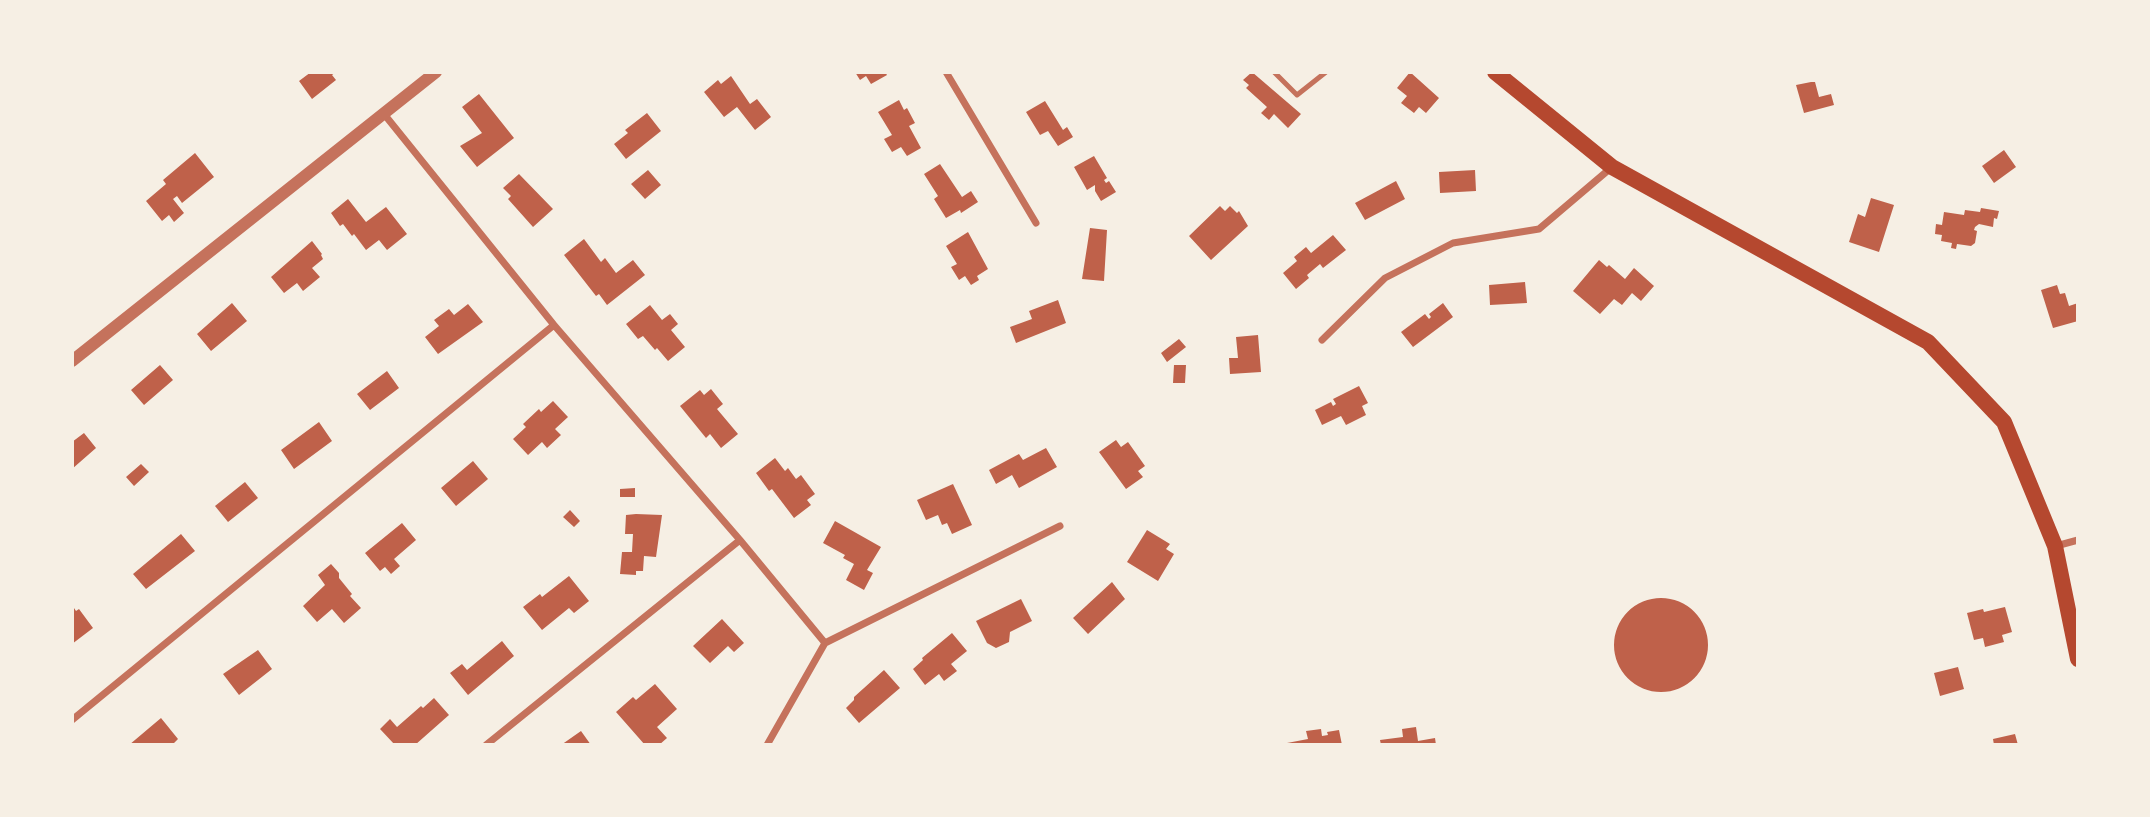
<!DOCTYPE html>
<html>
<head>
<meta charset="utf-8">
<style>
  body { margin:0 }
  #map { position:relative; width:2150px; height:817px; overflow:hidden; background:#f6efe4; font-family:"Sofia Sans Condensed",sans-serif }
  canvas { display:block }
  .frame { position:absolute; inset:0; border:74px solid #f6efe4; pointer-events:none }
</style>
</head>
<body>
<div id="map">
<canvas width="2150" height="817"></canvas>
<div class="frame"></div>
</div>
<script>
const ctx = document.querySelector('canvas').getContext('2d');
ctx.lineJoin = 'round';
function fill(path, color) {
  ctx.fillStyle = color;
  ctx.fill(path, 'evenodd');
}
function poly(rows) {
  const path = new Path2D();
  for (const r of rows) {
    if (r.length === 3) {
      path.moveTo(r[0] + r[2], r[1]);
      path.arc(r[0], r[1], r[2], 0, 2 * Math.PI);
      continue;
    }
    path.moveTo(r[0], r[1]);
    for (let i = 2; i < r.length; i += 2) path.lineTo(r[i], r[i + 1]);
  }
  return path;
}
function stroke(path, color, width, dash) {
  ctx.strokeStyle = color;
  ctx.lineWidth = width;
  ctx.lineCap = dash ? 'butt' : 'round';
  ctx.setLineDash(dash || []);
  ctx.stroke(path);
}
const building = poly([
  [311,72,336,72,332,75,336,80,312,99,299,81],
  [855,72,885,72,887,75,871,84,866,76,860,80],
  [1252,72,1301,114,1288,128,1274,114,1269,120,1261,113,1267,107,1246,88,1249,85,1243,80],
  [1410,72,1439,98,1426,113,1419,107,1414,113,1401,103,1407,96,1397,88],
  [731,76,750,104,757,99,771,117,755,130,737,107,724,117,704,92,718,80,721,84],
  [1811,82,1815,82,1819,97,1831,94,1834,105,1804,113,1796,85],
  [479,94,514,138,477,167,460,146,482,133,462,107],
  [899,100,904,110,907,108,915,123,909,126,921,148,907,156,901,147,892,152,884,139,892,135,878,112],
  [1045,101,1063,130,1067,127,1073,137,1058,146,1048,131,1040,135,1026,112],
  [647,113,661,131,626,159,614,144,628,133,625,130],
  [2004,150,2016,167,1994,183,1982,166],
  [195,153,214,177,182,203,177,196,173,199,184,213,174,222,169,215,162,221,146,201,166,184,163,180],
  [1094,156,1107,178,1104,180,1106,183,1109,181,1116,192,1101,201,1095,191,1095,185,1087,190,1074,167],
  [940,164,962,197,971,191,978,202,961,213,960,210,946,218,934,199,938,196,924,174],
  [648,170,661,185,645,199,631,184],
  [1475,170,1476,191,1440,193,1439,172],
  [519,174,553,209,533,227,508,199,511,196,503,188],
  [1396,181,1405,199,1365,220,1355,203],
  [1871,198,1894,205,1879,252,1849,242,1858,214,1865,217],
  [348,199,366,222,386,207,407,234,387,250,379,240,366,250,354,234,352,236,343,224,340,226,331,213],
  [1220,206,1225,211,1230,206,1237,213,1239,211,1248,226,1211,260,1189,236],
  [1981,208,1999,211,1997,219,1994,218,1993,227,1979,224,1975,227,1974,230,1977,231,1975,243,1971,246,1957,244,1956,249,1951,248,1952,243,1941,241,1942,235,1935,234,1936,224,1942,225,1944,212,1964,215,1965,210,1980,212],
  [1090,228,1107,230,1104,281,1082,279],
  [968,232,988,269,977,276,979,280,971,285,965,276,959,280,951,267,957,264,946,246],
  [1333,235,1346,250,1323,268,1320,264,1307,275,1309,278,1296,289,1283,273,1297,261,1294,257,1306,247,1311,253],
  [584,239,601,262,605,258,616,273,633,260,645,275,607,305,599,294,596,296,564,255],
  [312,241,322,254,321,255,323,259,312,268,320,277,303,291,297,283,284,293,271,277],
  [1599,260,1607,267,1609,265,1625,279,1634,268,1654,286,1641,301,1632,293,1622,305,1614,299,1600,314,1573,291],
  [1525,282,1527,303,1490,305,1489,285],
  [2057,285,2060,294,2065,293,2069,306,2078,303,2078,321,2053,328,2041,290],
  [1058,300,1066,323,1016,343,1010,327,1032,319,1029,311],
  [232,303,247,321,211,351,197,334],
  [1443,303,1453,317,1413,347,1401,332,1425,314,1429,319,1431,317,1429,314],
  [468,304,483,322,438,354,425,337,439,326,434,320,449,309,454,315],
  [650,305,662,320,670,314,678,324,671,330,685,347,668,361,657,348,655,350,643,336,638,339,626,324],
  [1258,335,1261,372,1230,374,1229,358,1238,358,1236,337],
  [1179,339,1186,347,1167,362,1161,353],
  [160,365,173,380,144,405,131,390],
  [1174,365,1186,365,1185,383,1173,383],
  [387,371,399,388,370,410,357,394],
  [1359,386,1368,403,1362,406,1366,415,1346,425,1341,416,1322,425,1315,410,1331,402,1333,406,1336,404,1333,399],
  [711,389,723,404,717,409,738,434,721,448,710,434,706,438,680,406,700,390,704,395],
  [553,401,568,417,555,429,561,435,547,448,542,442,528,455,513,439,526,427,523,424,539,409,541,412],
  [319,422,332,441,294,469,281,450],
  [84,433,96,448,72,469,72,442],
  [1116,440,1121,447,1128,442,1145,466,1138,471,1143,477,1126,489,1099,452],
  [1046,448,1057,467,1019,488,1012,475,996,484,989,470,1019,454,1023,460],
  [775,458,785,471,788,468,796,479,801,475,815,494,807,500,811,505,794,518,772,489,769,491,756,473],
  [473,461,488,479,456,506,441,488],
  [141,464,149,472,134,486,126,477],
  [245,482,258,498,228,522,215,506],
  [953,484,972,525,952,534,947,523,942,525,938,515,926,520,917,500],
  [635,488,635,497,620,497,620,489],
  [570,510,580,521,574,527,563,517],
  [636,514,662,515,656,557,644,556,643,571,636,571,636,575,620,574,622,552,632,552,633,534,625,534,626,515],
  [835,521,881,547,867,570,873,573,864,590,846,580,854,564,843,558,845,555,823,543],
  [402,523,416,540,394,559,400,566,391,574,385,567,380,571,365,553],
  [1147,530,1170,544,1166,549,1174,554,1158,581,1127,562],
  [181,534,195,551,146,589,133,574],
  [331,564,339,573,339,578,352,594,350,596,361,608,344,623,332,609,317,622,303,606,325,585,318,575],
  [569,576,589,601,574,613,569,608,542,630,523,607,540,594,542,597],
  [1112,582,1125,599,1088,634,1073,618],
  [1661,645,47],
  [1021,599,1032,621,1010,632,1009,642,996,648,987,643,976,621],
  [72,605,76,611,79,609,93,628,72,644],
  [2005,607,2012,632,2002,635,2004,642,1985,647,1983,638,1974,640,1967,613,1983,609,1984,612],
  [722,619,744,643,734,652,728,646,710,663,693,646],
  [952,633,967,651,951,664,957,671,944,681,939,674,925,685,913,669,923,660,922,658],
  [502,641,514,656,468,695,450,673,462,664,467,670],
  [258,650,272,669,239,695,223,674],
  [1958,667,1964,689,1940,696,1934,673],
  [884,670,900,688,859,723,846,708,854,700,854,697],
  [655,684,677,709,657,727,667,738,659,745,645,745,616,712,633,697,636,700],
  [434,698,449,715,415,745,395,745,380,729,390,719,397,727,421,706,423,708],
  [161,718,178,739,173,744,174,745,129,745],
  [1416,727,1418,741,1435,738,1436,745,1381,745,1380,740,1403,737,1402,729],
  [1321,729,1322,736,1328,735,1327,732,1339,730,1342,745,1287,745,1287,743,1308,739,1306,731],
  [581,731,591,745,561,745],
  [2015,734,2018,745,1994,745,1993,739]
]);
const service = poly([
  [1274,72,1297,95,1326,72]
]);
const minor = poly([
  [946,72,1036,223],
  [384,114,554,325,740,540,825,643,767,745],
  [1322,340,1385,278,1453,243,1539,229,1612,167],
  [2056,546,2078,540],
  [825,643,1060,526],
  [72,720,554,325],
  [486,745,740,540]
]);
const tertiary = poly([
  [72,361,436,72]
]);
const primary = poly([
  [1495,72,1612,167,1928,342,2004,422,2055,546,2078,659]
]);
fill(building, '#bf614a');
stroke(service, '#c5725c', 5);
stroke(minor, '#c5725c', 7);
stroke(tertiary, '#c5725c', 12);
stroke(primary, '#b5482f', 16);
</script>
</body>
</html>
